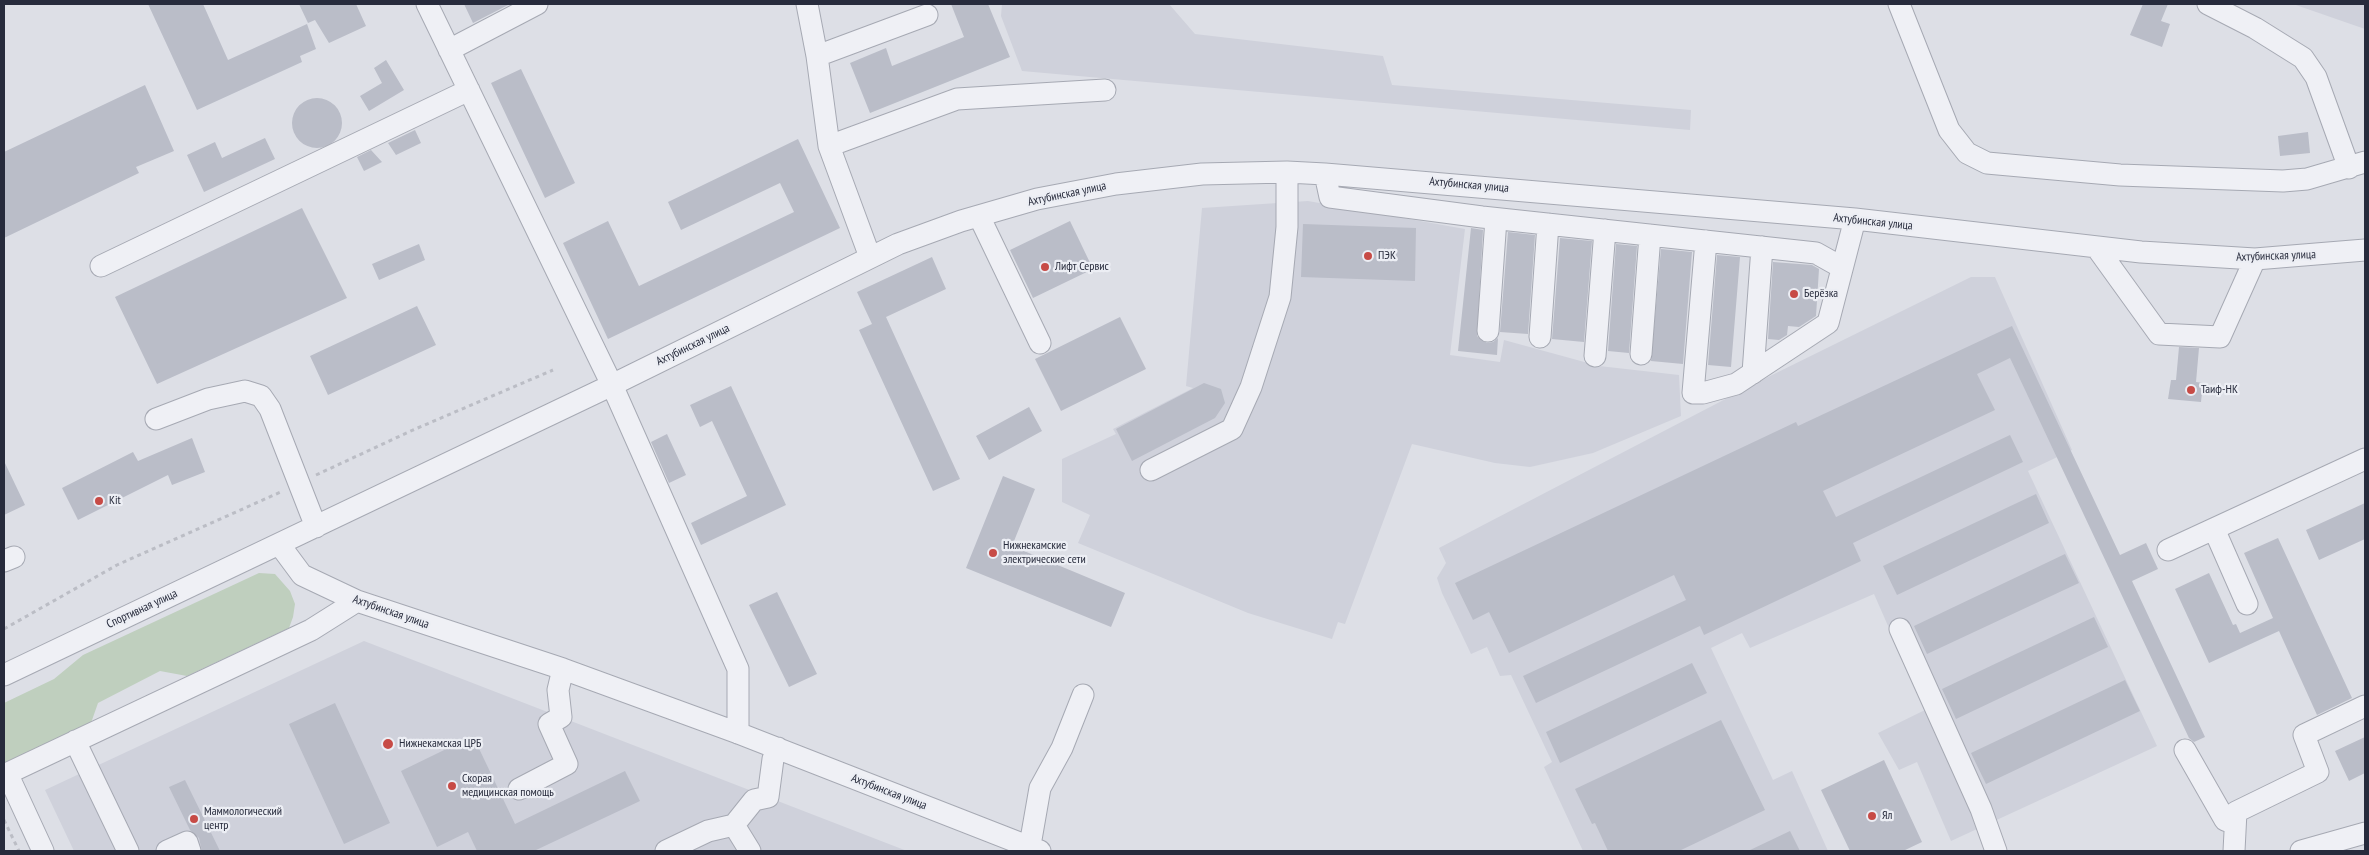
<!DOCTYPE html>
<html>
<head>
<meta charset="utf-8">
<style>
  body { margin:0 }
  #map { position:relative; width:2369px; height:855px; overflow:hidden; background:#dddfe6; font-family:"PT Sans Narrow",sans-serif }
  canvas { display:block }
  .frame { position:absolute; inset:0; border:5px solid #272b3c; pointer-events:none }
</style>
</head>
<body>
<div id="map">
<canvas width="2369" height="855"></canvas>
<div class="frame"></div>
</div>
<script>
const ctx = document.querySelector('canvas').getContext('2d');
ctx.lineJoin = 'round';
function fill(path, color) {
  ctx.fillStyle = color;
  ctx.fill(path, 'evenodd');
}
function poly(rows) {
  const path = new Path2D();
  for (const r of rows) {
    if (r.length === 3) {
      path.moveTo(r[0] + r[2], r[1]);
      path.arc(r[0], r[1], r[2], 0, 2 * Math.PI);
      continue;
    }
    path.moveTo(r[0], r[1]);
    for (let i = 2; i < r.length; i += 2) path.lineTo(r[i], r[i + 1]);
  }
  return path;
}
function stroke(path, color, width, dash) {
  ctx.strokeStyle = color;
  ctx.lineWidth = width;
  ctx.lineCap = dash ? 'butt' : 'round';
  ctx.setLineDash(dash || []);
  ctx.stroke(path);
}
function drawText(font, color, halo, rows, align = 'center') {
  ctx.font = font + ' "PT Sans Narrow",sans-serif';
  ctx.lineWidth = 4.5;
  ctx.setLineDash([]);
  ctx.textBaseline = 'middle';
  ctx.strokeStyle = halo;
  ctx.fillStyle = color;
  for (const [text, x, y, turn = 0] of rows) {
    ctx.save();
    ctx.translate(x, y);
    ctx.rotate((+turn || 0) * Math.PI / 180);
    ctx.textAlign = isNaN(turn) ? turn : align;
    if (halo) ctx.strokeText(text, 0, 0);
    ctx.fillText(text, 0, 0);
    ctx.restore();
  }
}
const built = poly([
  [1002,4,1169,4,1195,34,1383,56,1392,85,1691,110,1690,130,1022,71,1001,16],
  [2293,4,2365,4,2365,29],
  [1308,201,1465,229,1450,355,1500,362,1504,340,1599,366,1679,375,1681,416,1593,453,1530,467,1495,463,1412,444,1345,624,1338,622,1332,639,1248,613,1078,543,1090,515,1062,502,1062,459,1116,434,1113,429,1193,388,1186,386,1202,208],
  [1971,277,1995,277,2072,450,2028,471,2157,746,1951,841,1917,762,1899,770,1878,733,1925,710,1874,594,1750,648,1742,633,1711,648,1773,780,1792,771,1828,851,1583,851,1544,767,1552,762,1511,675,1500,676,1487,647,1471,654,1442,593,1437,578,1446,563,1439,548,1762,380],
  [364,641,907,851,74,851,45,790]
]);
const green = poly([
  [259,573,275,574,290,591,295,604,293,617,289,628,187,676,160,671,98,703,91,723,4,763,4,703,54,679,83,655]
]);
const building = poly([
  [148,4,203,4,228,60,307,24,316,49,300,56,302,62,197,110],
  [299,4,356,4,366,26,329,43,315,20,308,23],
  [464,4,510,4,473,23],
  [951,4,988,4,1010,57,870,113,850,63,886,48,892,66,964,37],
  [2143,4,2168,4,2161,21,2170,24,2162,47,2130,35],
  [386,60,404,90,369,111,360,96,382,83,374,68],
  [521,69,575,183,545,198,491,83],
  [145,85,174,151,136,167,139,173,4,238,4,152],
  [317,123,25],
  [415,130,421,143,396,155,388,143],
  [2308,132,2310,153,2280,156,2278,136],
  [265,138,275,159,204,192,187,155,215,142,222,158],
  [798,139,840,228,608,339,563,243,608,221,639,286,794,212,780,183,681,230,668,202],
  [371,150,382,162,364,171,357,157],
  [302,208,347,298,157,384,115,297],
  [1070,221,1093,269,1033,298,1010,250],
  [1303,224,1416,228,1415,281,1301,277],
  [1471,228,1483,230,1477,336,1487,343,1493,342,1498,338,1497,355,1458,351],
  [1508,232,1535,235,1528,334,1500,332],
  [1560,238,1592,241,1584,342,1552,339],
  [419,244,425,260,379,280,372,264],
  [1616,244,1637,246,1629,353,1608,351],
  [1661,249,1692,252,1683,364,1651,361],
  [1717,255,1740,257,1731,367,1708,365],
  [932,257,946,289,886,317,960,479,933,491,859,330,872,324,857,292],
  [1773,262,1812,265,1819,269,1816,316,1799,327,1788,326,1787,335,1779,340,1768,339],
  [417,306,436,345,328,395,310,356],
  [1120,317,1146,369,1061,411,1035,359],
  [2012,326,2120,555,2146,543,2158,569,2132,581,2205,737,2194,742,2189,738,2010,358,1977,374,1995,410,1823,491,1836,517,2010,435,2023,462,1853,543,1861,561,1704,635,1700,626,1536,703,1523,676,1686,600,1674,575,1509,653,1489,612,1473,620,1455,583,1796,422,1798,426],
  [2179,347,2199,348,2196,382,2203,383,2201,402,2168,399,2171,380,2176,380],
  [1204,383,1221,389,1225,403,1215,418,1132,461,1116,429],
  [731,386,786,505,701,545,691,523,747,496,712,421,700,427,690,405],
  [1029,407,1042,431,989,460,976,436],
  [667,434,686,475,669,483,651,442],
  [192,438,205,472,172,485,168,475,78,520,62,488,133,452,138,461],
  [4,461,25,505,4,515],
  [1003,476,1035,489,1012,546,1125,593,1111,627,966,568],
  [2036,494,2049,523,1897,595,1883,566],
  [2365,503,2365,539,2319,560,2306,530],
  [2278,538,2352,698,2317,715,2279,631,2209,663,2175,589,2209,573,2233,625,2236,624,2240,633,2273,618,2244,553],
  [2065,554,2079,583,1927,654,1914,626],
  [777,592,817,674,789,687,749,605],
  [2094,617,2108,647,1956,719,1942,689],
  [1692,663,1707,693,1560,763,1546,732],
  [2125,680,2140,711,1986,784,1971,753],
  [335,703,390,823,344,844,289,724],
  [1721,720,1765,810,1679,851,1608,851,1595,823,1592,824,1575,789],
  [473,736,515,824,625,771,640,801,534,851,477,851,468,832,437,847,401,771],
  [2365,737,2365,773,2349,781,2335,751],
  [1884,760,1922,842,1903,851,1850,851,1821,790],
  [185,780,220,851,202,851,199,838,190,830,169,787],
  [1790,831,1800,851,1748,851]
]);
const path = poly([
  [316,475,413,430,553,370],
  [4,629,117,565,283,491],
  [4,820,19,851]
]);
const minor = poly([
  [427,4,612,385,738,669,738,733],
  [807,4,817,56,829,146,870,257],
  [1899,4,1949,130,1967,153,1987,163,2120,175,2283,181,2307,179,2365,162],
  [2208,4,2255,28,2303,58,2316,77,2349,168],
  [449,50,537,4],
  [817,56,927,15],
  [829,146,957,99,1105,90],
  [1325,174,1330,197,1482,217,1816,253,1841,267],
  [979,216,1040,343],
  [1706,241,1693,393,1703,393,1736,384,1828,323,1855,219],
  [2097,248,2159,334,2220,337,2255,259],
  [101,266,469,90],
  [1488,331,1496,219],
  [1540,337,1548,224],
  [1641,354,1650,235],
  [1595,356,1605,230],
  [1753,373,1762,247],
  [156,419,208,399,245,391,261,396,270,409,316,527],
  [1151,470,1232,429,1251,387,1280,297,1287,227,1287,172],
  [2214,529,2247,604],
  [279,544,302,575,357,601,563,669,738,733,1040,851],
  [2168,550,2365,459],
  [4,561,14,557],
  [1900,629,1981,809,1996,851],
  [4,675,612,385,898,244,961,221,1037,199,1116,184,1202,174,1287,172,1325,174,1855,219,2141,252,2255,259,2365,250],
  [75,741,128,851],
  [2185,750,2225,820,2235,824],
  [7,773,43,851],
  [4,775,311,630,357,601],
  [519,789,567,764,549,724,561,717,558,690,563,669],
  [734,825,754,800,768,797,773,759,778,748],
  [167,851,187,842,190,851],
  [666,851,708,831,734,825,750,851],
  [1029,851,1040,788,1062,748,1083,695],
  [2234,851,2236,812,2318,772,2304,735,2365,706],
  [2301,851,2365,833]
]);
const markers = [
  [1368,256,5,"#c74b46"],
  [1045,267,5,"#c74b46"],
  [1794,294,5,"#c74b46"],
  [2191,390,5,"#c74b46"],
  [99,501,5,"#c74b46"],
  [993,553,5,"#c74b46"],
  [388,744,6,"#c74b46"],
  [452,786,5,"#c74b46"],
  [1872,816,5,"#c74b46"],
  [194,819,5,"#c74b46"]
];
const streetNames = [
  ["Ахтубинская улица",1469,185,5],
  ["Ахтубинская улица",1067,194,-12],
  ["Ахтубинская улица",1873,222,6],
  ["Ахтубинская улица",2276,256,-2],
  ["Ахтубинская улица",693,345,-26],
  ["Спортивная улица",142,609,-25],
  ["Ахтубинская улица",391,612,19],
  ["Ахтубинская улица",889,792,21]
];
const poiNames = [
  ["ПЭК",1378,256],
  ["Лифт Сервис",1055,267],
  ["Берёзка",1804,294],
  ["Таиф-НК",2201,390],
  ["Kit",109,501],
  ["Нижнекамские",1003,546],
  ["электрические сети",1003,560],
  ["Нижнекамская ЦРБ",399,744],
  ["Скорая",462,779],
  ["медицинская помощь",462,793],
  ["Маммологический",204,812],
  ["центр",204,826],
  ["Ял",1882,816]
];
fill(built, '#cfd1db');
fill(green, '#bfcfbe');
fill(building, '#babdc8');
stroke(minor, '#a6a9b3', 23);
stroke(path, '#bbbdc5', 3, [4, 4]);
stroke(minor, '#eff0f5', 21);
for (const [x, y, r, color] of markers) {
  const dot = new Path2D();
  dot.arc(x, y, r, 0, 2 * Math.PI);
  ctx.fillStyle = color;
  ctx.fill(dot);
  stroke(dot, '#eceef4', 2);
}
drawText('12px', '#272b3c', '#eceef4', streetNames);
drawText('12px', '#272b3c', '#eceef4', poiNames, 'left');
</script>
</body>
</html>
